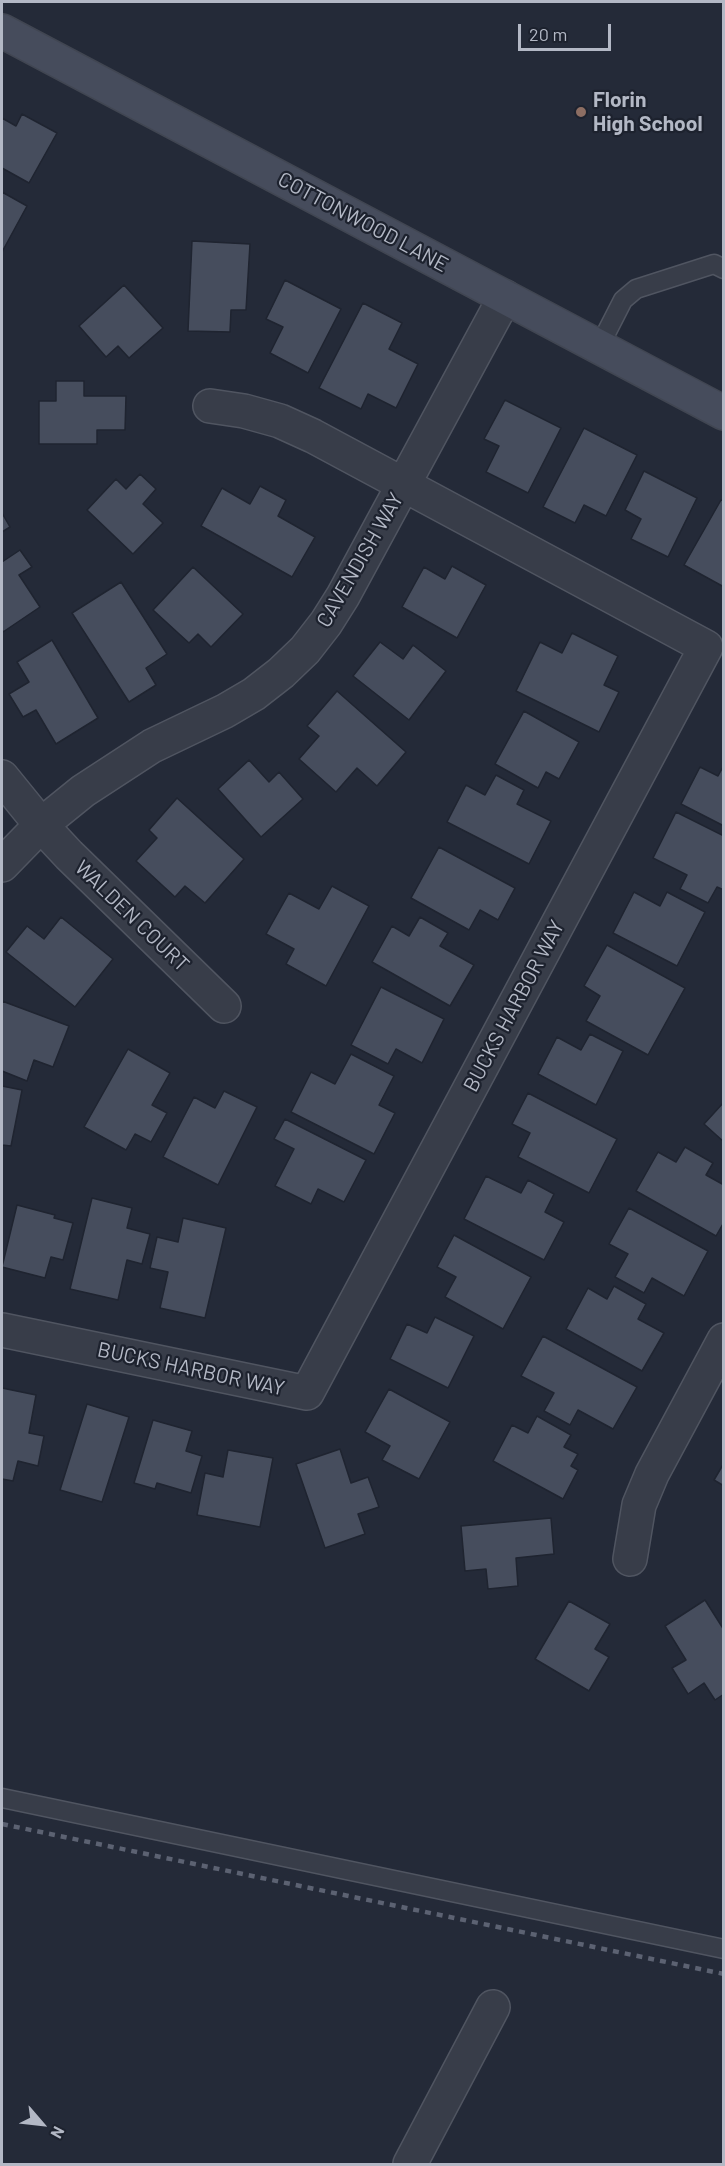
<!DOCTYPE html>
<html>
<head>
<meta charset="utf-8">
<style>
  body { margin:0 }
  #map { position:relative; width:725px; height:2166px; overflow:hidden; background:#242a38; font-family:Barlow,sans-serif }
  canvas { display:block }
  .frame { position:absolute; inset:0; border:3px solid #b3b8c5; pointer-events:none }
  .north { position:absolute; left:12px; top:2094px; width:60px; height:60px; -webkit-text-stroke:4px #1d222e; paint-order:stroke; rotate:118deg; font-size:16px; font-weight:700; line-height:24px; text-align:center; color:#b3b8c5 }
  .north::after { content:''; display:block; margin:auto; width:21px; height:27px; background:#b3b8c5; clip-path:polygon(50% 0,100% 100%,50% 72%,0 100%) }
  .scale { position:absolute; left:518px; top:24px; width:93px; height:27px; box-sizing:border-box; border:3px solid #b3b8c5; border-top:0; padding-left:8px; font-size:18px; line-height:21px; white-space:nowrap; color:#b3b8c5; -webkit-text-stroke:4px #1d222e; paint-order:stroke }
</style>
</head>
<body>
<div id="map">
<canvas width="725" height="2166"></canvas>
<div class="frame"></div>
<div class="north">N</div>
<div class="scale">20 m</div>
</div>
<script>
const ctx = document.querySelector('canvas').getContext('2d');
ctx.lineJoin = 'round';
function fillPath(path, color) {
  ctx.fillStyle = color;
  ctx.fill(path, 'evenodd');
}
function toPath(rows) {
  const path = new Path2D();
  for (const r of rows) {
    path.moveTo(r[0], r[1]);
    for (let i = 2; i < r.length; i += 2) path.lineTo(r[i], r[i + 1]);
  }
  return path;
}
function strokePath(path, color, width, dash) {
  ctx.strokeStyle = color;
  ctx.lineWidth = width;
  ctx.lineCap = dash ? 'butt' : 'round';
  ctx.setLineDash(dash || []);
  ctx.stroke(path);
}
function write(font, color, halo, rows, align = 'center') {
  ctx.font = font + ' Barlow,sans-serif';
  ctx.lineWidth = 4.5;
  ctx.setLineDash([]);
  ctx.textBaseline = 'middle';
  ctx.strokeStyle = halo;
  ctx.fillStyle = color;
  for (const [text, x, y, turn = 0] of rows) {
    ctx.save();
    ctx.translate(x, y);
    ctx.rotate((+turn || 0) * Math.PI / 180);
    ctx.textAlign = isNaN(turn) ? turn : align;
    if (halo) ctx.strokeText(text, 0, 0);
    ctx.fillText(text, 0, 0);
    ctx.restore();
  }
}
const building = toPath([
  [22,114,57,133,29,183,2,168,2,118,16,126,22,114],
  [2,192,27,206,2,252,2,192],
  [192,241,250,244,246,310,231,310,230,332,188,331,192,241],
  [285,280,341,309,308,373,270,353,283,327,266,319,285,280],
  [124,285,163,328,129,358,118,346,106,357,79,326,124,285],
  [363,303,402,323,389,349,418,364,396,408,368,394,361,409,319,388,363,303],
  [56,381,84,381,84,396,126,396,125,430,97,430,97,444,39,444,39,401,56,401,56,381],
  [505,400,561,428,528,493,486,472,499,446,484,439,505,400],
  [584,428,637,455,606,516,584,505,575,523,543,507,584,428],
  [644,471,697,498,668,557,631,539,641,519,625,510,644,471],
  [140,474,156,489,143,504,163,523,133,554,87,510,116,479,126,489,140,474],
  [260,486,286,500,278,516,315,537,292,577,201,526,222,488,250,504,260,486],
  [721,500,724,501,724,587,684,565,721,500],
  [2,513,10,527,2,532,2,513],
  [20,550,32,567,19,575,40,607,3,632,2,629,2,562,20,550],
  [452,566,486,585,457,638,402,607,424,567,445,579,452,566],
  [193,567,243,614,211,647,198,634,189,643,153,610,193,567],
  [121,582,167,654,146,668,156,685,129,702,72,613,121,582],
  [572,633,618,656,604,685,619,692,599,732,516,691,540,642,562,653,572,633],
  [52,640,98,718,56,744,36,710,23,717,9,694,29,682,17,662,52,640],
  [380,642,403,659,413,645,446,671,409,720,353,676,380,642],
  [337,691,406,752,377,786,357,768,336,792,299,759,319,736,307,726,337,691],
  [524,711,579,742,559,779,546,772,538,788,495,764,524,711],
  [249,760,269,782,279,772,303,799,261,837,218,789,249,760],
  [724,765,724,826,681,804,700,767,718,776,724,765],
  [496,775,524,790,517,804,551,821,529,864,447,822,466,785,485,795,496,775],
  [177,798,244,859,205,903,185,886,175,897,136,861,157,838,149,830,177,798],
  [676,812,724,836,724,890,717,887,708,903,680,889,687,875,653,858,676,812],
  [439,847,515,888,498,920,480,910,469,930,411,898,439,847],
  [332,886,369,906,326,986,286,964,294,949,266,934,289,893,319,909,332,886],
  [634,892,660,906,667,892,705,912,677,966,613,933,634,892],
  [61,917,113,959,75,1007,6,952,27,926,44,939,61,917],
  [420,917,448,933,440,946,474,965,450,1006,372,962,392,926,409,936,420,917],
  [607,945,685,988,648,1055,586,1021,600,996,584,986,607,945],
  [381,987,444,1019,422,1063,396,1049,388,1064,351,1045,381,987],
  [2,1001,69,1026,53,1067,34,1060,27,1081,2,1071,2,1001],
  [590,1034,623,1051,596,1105,538,1074,557,1037,581,1050,590,1034],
  [128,1049,170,1073,152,1105,167,1113,151,1142,135,1134,126,1150,84,1127,128,1049],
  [351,1054,394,1076,379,1105,395,1113,374,1154,291,1112,311,1072,335,1084,351,1054],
  [2,1086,22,1090,11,1146,2,1145,2,1086],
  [224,1091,257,1107,218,1185,163,1157,194,1097,215,1108,224,1091],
  [528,1093,617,1139,589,1193,518,1157,530,1133,512,1124,528,1093],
  [724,1102,724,1142,704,1124,724,1102],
  [285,1119,366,1160,344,1202,318,1189,311,1204,275,1186,294,1149,274,1139,285,1119],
  [685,1147,713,1163,706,1175,724,1185,724,1222,716,1236,636,1191,658,1152,676,1162,685,1147],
  [486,1176,521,1193,528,1180,554,1194,545,1212,564,1222,544,1260,464,1219,486,1176],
  [92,1198,132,1208,127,1228,150,1234,142,1264,127,1260,118,1300,70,1289,92,1198],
  [17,1205,55,1215,54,1218,73,1223,63,1260,51,1257,45,1278,2,1267,17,1205],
  [629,1208,708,1251,684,1296,652,1278,644,1293,615,1277,628,1254,609,1244,629,1208],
  [183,1218,226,1228,205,1318,160,1308,168,1272,150,1268,157,1237,178,1242,183,1218],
  [454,1235,531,1277,503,1329,445,1297,456,1277,437,1267,454,1235],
  [614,1286,646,1304,638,1319,664,1333,642,1371,566,1329,588,1288,607,1299,614,1286],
  [435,1317,474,1336,448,1388,390,1359,407,1324,427,1333,435,1317],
  [543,1336,637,1387,613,1429,578,1410,570,1425,544,1411,554,1393,521,1376,543,1336],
  [2,1388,36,1395,29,1433,44,1436,38,1466,18,1461,13,1481,2,1479,2,1388],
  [389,1389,450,1422,419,1479,382,1460,390,1446,365,1432,389,1389],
  [87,1404,129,1417,102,1502,60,1490,87,1404],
  [537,1416,571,1435,564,1447,578,1454,571,1466,578,1470,563,1499,493,1461,512,1425,528,1433,537,1416],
  [153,1420,192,1431,186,1451,202,1456,191,1493,157,1483,155,1489,134,1483,153,1420],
  [340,1449,351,1483,368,1477,379,1507,358,1514,365,1534,325,1548,296,1464,340,1449],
  [228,1450,273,1458,260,1527,197,1515,205,1473,223,1477,228,1450],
  [724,1463,724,1486,714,1480,724,1463],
  [551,1518,554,1554,516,1558,518,1586,488,1589,486,1569,465,1571,461,1526,551,1518],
  [705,1600,724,1630,724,1694,715,1700,704,1683,688,1694,672,1668,686,1660,665,1626,705,1600],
  [569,1601,610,1624,595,1649,609,1657,589,1691,535,1659,569,1601]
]);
fillPath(building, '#464d5d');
strokePath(building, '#1f2430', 1.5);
const lane = toPath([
  [599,347,623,300,636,289,714,264,724,269],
  [2,1798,724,1949]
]);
const street = toPath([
  [2,777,41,825,69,855,224,1006],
  [2,865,41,825,83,791,152,746,225,711,254,694,281,673,305,650,326,623,343,596,505,297],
  [2,1330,307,1393,706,647,313,436,280,421,244,411,210,406],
  [630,1559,639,1505,652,1474,724,1340],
  [410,2164,493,2007]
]);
const secondary = toPath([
  [2,31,724,413]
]);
strokePath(lane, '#505561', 21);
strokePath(street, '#505561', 36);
strokePath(secondary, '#414652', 36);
strokePath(lane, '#383d49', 18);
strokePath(street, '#383d49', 33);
strokePath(secondary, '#464c5c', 33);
strokePath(toPath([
  [2,1824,724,1974]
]), '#5c6272', 4.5, [6, 6]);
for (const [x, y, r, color] of [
  [581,112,6,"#8d6e63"]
]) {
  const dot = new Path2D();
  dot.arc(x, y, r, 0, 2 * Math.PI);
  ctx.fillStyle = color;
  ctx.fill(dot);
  strokePath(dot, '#1d222e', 2);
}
write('bold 21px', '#b3b8c5', '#1d222e', [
  ["Florin",593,100],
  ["High School",593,124]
], 'left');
write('21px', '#b3b8c5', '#1d222e', [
  ["COTTONWOOD LANE",363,222,28],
  ["CAVENDISH WAY",360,560,-60],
  ["WALDEN COURT",132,916,44],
  ["BUCKS HARBOR WAY",514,1006,-62],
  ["BUCKS HARBOR WAY",191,1369,12]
]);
</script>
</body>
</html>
